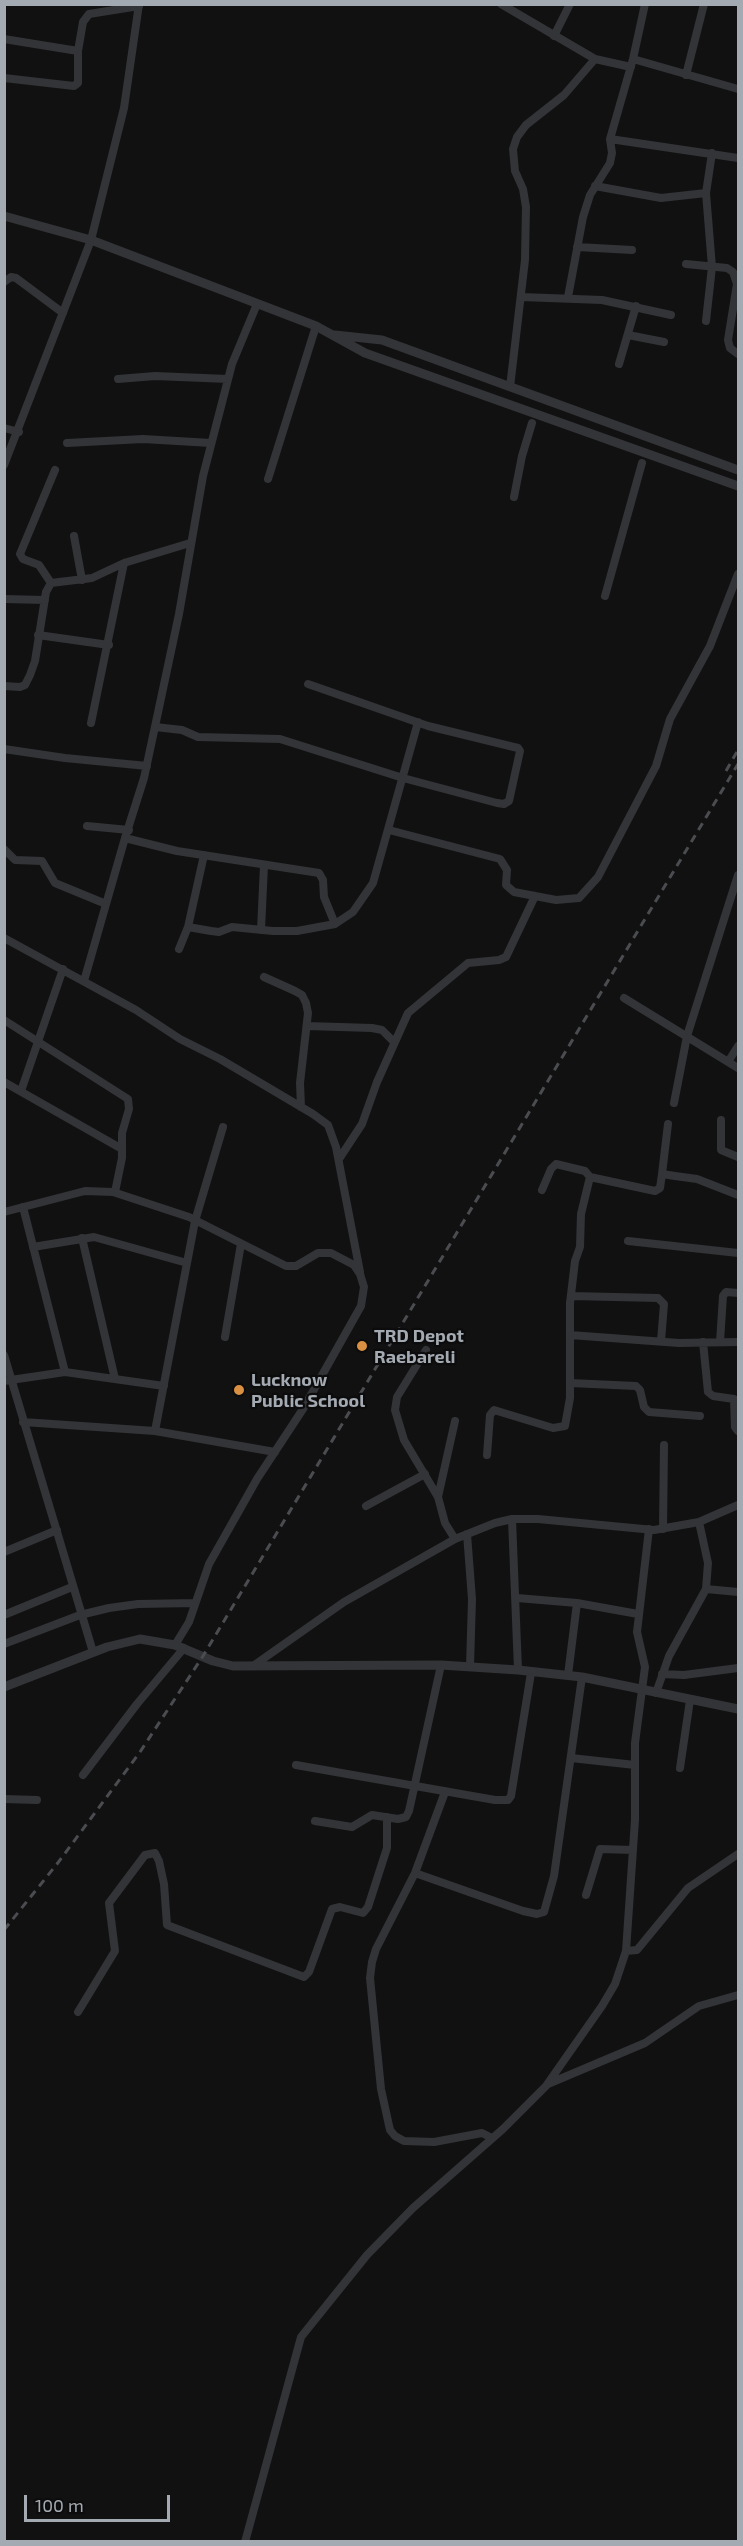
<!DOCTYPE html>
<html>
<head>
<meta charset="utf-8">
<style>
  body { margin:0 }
  #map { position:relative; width:743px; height:2546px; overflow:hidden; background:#111112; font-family:"Exo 2",sans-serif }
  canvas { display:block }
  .frame { position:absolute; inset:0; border:6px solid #a4aab1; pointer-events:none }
  .scale { position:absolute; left:24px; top:2495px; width:146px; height:27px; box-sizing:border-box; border:3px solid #a4aab1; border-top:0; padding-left:8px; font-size:18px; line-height:21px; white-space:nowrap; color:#a4aab1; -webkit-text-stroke:4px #0c0c0d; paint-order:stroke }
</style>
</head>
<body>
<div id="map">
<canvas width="743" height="2546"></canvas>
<div class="frame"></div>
<div class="scale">100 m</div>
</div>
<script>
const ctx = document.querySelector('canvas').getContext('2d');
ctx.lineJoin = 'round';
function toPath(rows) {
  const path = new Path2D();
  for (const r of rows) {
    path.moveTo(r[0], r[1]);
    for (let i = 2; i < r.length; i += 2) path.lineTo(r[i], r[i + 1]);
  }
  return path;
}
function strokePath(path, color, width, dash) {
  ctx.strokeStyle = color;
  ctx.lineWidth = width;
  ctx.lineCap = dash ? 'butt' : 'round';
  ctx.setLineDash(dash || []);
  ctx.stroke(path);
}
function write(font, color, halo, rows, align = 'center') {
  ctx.font = font + ' "Exo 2",sans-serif';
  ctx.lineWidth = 4.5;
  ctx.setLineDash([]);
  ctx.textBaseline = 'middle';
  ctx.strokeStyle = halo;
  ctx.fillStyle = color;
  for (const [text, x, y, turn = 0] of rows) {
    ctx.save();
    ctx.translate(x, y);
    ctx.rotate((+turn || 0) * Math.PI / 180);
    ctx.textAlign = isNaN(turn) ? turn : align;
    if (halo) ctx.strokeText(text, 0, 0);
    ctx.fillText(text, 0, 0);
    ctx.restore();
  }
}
strokePath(toPath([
  [501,4,595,59,631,67],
  [554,36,570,4],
  [4,39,78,51,83,22,89,14,139,6],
  [633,59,738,89],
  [686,75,704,4],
  [4,78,74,86,78,83,78,51],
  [610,139,738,158],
  [595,186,661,198,706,193,712,267,706,321],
  [706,193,712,153],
  [577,247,632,250],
  [686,264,727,268,733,272,737,284,728,340,730,348,738,354],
  [4,282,11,277,16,278,63,313],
  [521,297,602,300,671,315],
  [568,297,583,217,590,195,610,163,612,153,610,139,633,59,645,4],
  [257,304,232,364,203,476,179,614,144,778,125,838,177,851,319,873,323,880,324,897,335,924],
  [628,335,664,342],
  [619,364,636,306],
  [118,379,155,376,228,379],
  [510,387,525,260,526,207,523,189,515,171,513,149,517,137,526,125,564,95,595,59],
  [4,428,19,432],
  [67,443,143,439,211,443],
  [4,465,91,240,124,108,139,4],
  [268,479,316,326],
  [514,497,522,456,532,423],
  [74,536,82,580],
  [51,583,39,565,23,559,20,554,55,470],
  [605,596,642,463],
  [4,599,45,600],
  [38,635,109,645],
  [4,686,20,687,25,685,30,675,35,661,46,592,51,583,92,578,124,563],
  [91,723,124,563,190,543],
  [155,727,182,730,198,737,280,739,403,778,497,803,504,804,509,801,520,751,518,748,428,726,308,684],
  [4,749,65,758,147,766],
  [87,826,129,830],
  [389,830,500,859,507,870,506,885,514,892,556,900,579,898,598,877,656,766,670,719,710,646,738,574],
  [4,849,15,860,42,861,55,883,106,904],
  [188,927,211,931,219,932,232,927,273,931,297,931,335,924,353,912,373,883,418,722],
  [261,930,264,865],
  [4,938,136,1010,180,1039,220,1059,313,1114,328,1125,336,1147,360,1272],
  [179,949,188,927,204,855],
  [264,977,295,991,302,995,306,1003,308,1013,300,1083,301,1107],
  [84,981,125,838],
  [624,998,738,1068],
  [4,1020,128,1099,129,1109,122,1133,122,1158,115,1192],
  [307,1026,372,1028,382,1030,394,1042],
  [728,1062,738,1046],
  [4,1082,122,1149],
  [21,1091,63,969],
  [674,1103,687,1036,738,875],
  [721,1120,721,1150,738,1157],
  [339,1159,362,1124,377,1082,408,1013,468,963,499,960,506,957,535,896],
  [662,1174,668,1124],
  [542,1190,551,1169,556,1164,585,1171,590,1177],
  [23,1207,65,1372],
  [4,1212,85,1191,113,1192,189,1217,286,1266,296,1266,318,1253,331,1253,354,1265,360,1274,364,1287,361,1306,303,1409,257,1479,209,1564,189,1622,175,1645],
  [82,1238,115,1379],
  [628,1241,738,1253],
  [33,1247,94,1237,187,1263],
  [571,1296,658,1298,664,1304,661,1341],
  [570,1335,679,1343,738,1342],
  [225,1337,241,1244],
  [703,1342,708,1392,713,1396,734,1399,735,1427,738,1431],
  [720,1342,723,1296,726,1292,738,1293],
  [426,1350,397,1397,395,1410,404,1440,438,1497],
  [4,1355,93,1652],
  [4,1381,65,1372,164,1386],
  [570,1383,636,1386,640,1390,644,1407,649,1412,700,1416],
  [455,1421,438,1497,445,1523,455,1539],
  [23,1422,155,1431,275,1452],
  [155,1431,195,1221,223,1127],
  [487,1455,490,1415,494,1410,553,1428,565,1426,570,1398,570,1303,575,1261,580,1247,581,1214,590,1177,655,1191,660,1188,662,1174,675,1176,697,1179,738,1195],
  [366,1506,425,1474],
  [512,1519,518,1670],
  [663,1529,664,1445],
  [467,1534,472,1599,470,1667],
  [4,1552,57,1530],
  [706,1589,738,1592],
  [517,1598,577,1603,638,1614],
  [4,1615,72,1587],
  [4,1644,80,1615,109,1608,138,1604,195,1603],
  [253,1666,344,1602,455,1539,495,1523,512,1519,538,1519,654,1530,699,1522,738,1505],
  [662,1674,684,1675,738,1668],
  [568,1675,577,1603],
  [656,1693,669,1656,706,1589,708,1563,699,1522],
  [571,1758,635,1765],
  [296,1765,495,1800,508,1800,511,1796,531,1673],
  [680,1768,690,1700],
  [83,1775,137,1704,184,1648],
  [445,1792,415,1873,376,1949,372,1962,370,1978,381,2089,390,2130,395,2136,404,2141,434,2142,482,2133,492,2138],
  [4,1799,37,1800],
  [315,1821,352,1827,372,1815,398,1819,406,1817,409,1811,441,1665],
  [415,1873,523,1911,537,1914,544,1912,554,1876,582,1677],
  [586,1895,600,1849,633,1850],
  [626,1951,637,1950,688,1888,738,1854],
  [78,2012,115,1951,109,1903,145,1855,155,1853,159,1861,164,1884,167,1925,304,1977,309,1972,332,1909,340,1907,363,1913,368,1907,387,1848,387,1817],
  [548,2084,645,2043,699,2006,738,1995],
  [245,2542,301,2337,367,2255,413,2208,503,2129,546,2086,602,2006,615,1984,626,1951,635,1820,635,1743,645,1667,637,1632,649,1529]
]), '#333437', 8);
strokePath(toPath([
  [4,216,91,240,316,326,365,353,738,486],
  [335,335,382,340,738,470],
  [4,1687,107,1647,140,1639,175,1645,213,1661,233,1666,441,1665,518,1670,582,1677,738,1709]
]), '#333437', 9);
strokePath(toPath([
  [726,771,738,750],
  [4,1930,57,1864,140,1752,203,1656,738,764]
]), '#4a4c50', 3, [8, 6]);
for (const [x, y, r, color] of [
  [362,1346,6,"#da9042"],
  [239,1390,6,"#da9042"]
]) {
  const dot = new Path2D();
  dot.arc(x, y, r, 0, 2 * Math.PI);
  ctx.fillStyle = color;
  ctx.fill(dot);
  strokePath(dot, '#0c0c0d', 2);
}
write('bold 18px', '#a4aab1', '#0c0c0d', [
  ["TRD Depot",374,1336],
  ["Raebareli",374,1357],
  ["Lucknow",251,1380],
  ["Public School",251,1401]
], 'left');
</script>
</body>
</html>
